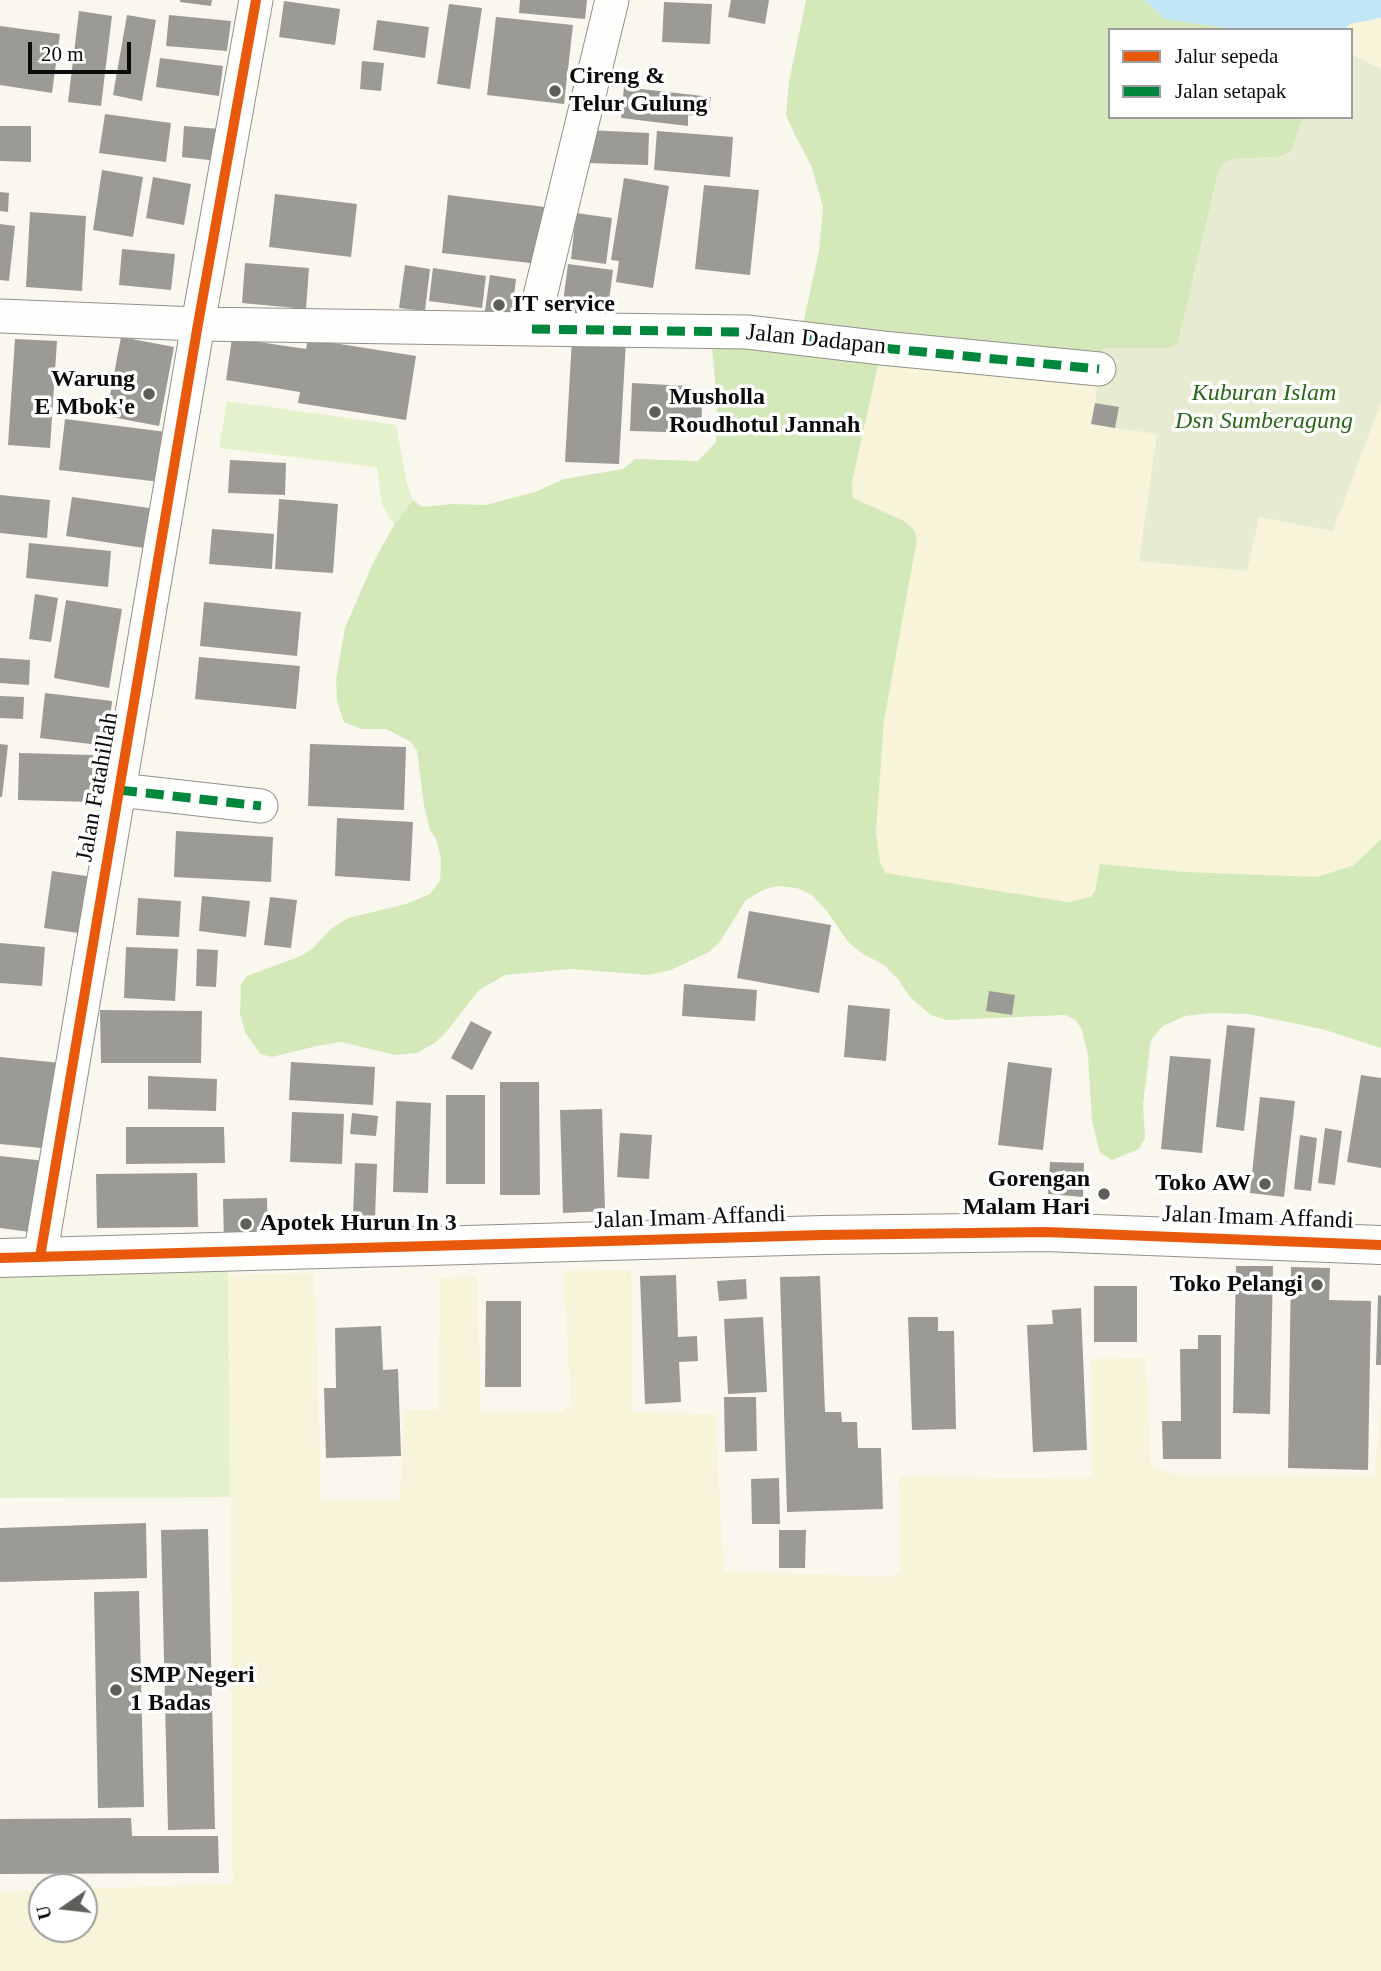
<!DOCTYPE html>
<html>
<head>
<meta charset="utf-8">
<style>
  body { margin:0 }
  #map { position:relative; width:1381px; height:1971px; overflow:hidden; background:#faf7ee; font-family:"Times New Roman",serif }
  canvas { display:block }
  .legend { position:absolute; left:1108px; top:28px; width:245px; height:91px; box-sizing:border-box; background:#fff; border:2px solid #9d9d9d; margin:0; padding:9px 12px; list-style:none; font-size:21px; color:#0b0b0b }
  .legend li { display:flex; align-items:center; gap:14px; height:35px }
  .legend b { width:35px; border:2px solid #9d9d9d }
  .north { position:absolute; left:28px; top:1873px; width:70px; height:70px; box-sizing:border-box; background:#fff; border:2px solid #9d9d9d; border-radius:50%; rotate:256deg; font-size:19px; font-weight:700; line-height:28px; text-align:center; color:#0b0b0b }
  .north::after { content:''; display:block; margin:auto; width:24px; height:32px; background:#5f5e5a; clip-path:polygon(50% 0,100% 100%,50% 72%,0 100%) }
  .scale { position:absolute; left:28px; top:42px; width:103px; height:32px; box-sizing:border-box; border:4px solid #0b0b0b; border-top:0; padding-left:9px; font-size:21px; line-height:24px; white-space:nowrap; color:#0b0b0b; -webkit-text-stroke:5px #fff; paint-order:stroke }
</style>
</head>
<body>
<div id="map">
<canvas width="1381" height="1971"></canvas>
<ul class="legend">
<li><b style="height:9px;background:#e8590c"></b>Jalur sepeda</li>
<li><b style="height:9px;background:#00873e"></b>Jalan setapak</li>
</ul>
<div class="north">U</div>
<div class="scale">20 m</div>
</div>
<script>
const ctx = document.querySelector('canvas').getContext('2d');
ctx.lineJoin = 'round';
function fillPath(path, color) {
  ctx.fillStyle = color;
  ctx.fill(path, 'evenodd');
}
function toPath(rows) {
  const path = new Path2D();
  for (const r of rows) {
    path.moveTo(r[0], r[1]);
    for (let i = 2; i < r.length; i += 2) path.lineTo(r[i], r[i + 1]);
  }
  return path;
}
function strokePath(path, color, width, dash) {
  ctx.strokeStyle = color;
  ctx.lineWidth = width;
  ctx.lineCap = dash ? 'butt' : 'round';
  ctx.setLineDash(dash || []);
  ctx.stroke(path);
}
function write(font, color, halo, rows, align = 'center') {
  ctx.font = font + ' "Times New Roman",serif';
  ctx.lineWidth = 7;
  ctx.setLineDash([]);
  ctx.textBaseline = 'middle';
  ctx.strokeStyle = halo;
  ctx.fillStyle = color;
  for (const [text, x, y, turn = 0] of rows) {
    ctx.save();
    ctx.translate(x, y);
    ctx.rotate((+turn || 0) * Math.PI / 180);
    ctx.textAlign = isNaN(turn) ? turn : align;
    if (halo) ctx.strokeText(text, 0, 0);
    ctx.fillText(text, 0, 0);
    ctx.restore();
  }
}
fillPath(toPath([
  [1381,18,1381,69,1351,54,1351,30,1343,30,1350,24],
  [882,348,1099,369,1091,424,1157,434,1259,517,1333,531,1381,402,1381,839,1354,865,1317,877,1186,872,1101,864,1095,891,1091,897,1068,902,886,873,880,862,876,831,884,721,892,673,852,491,852,482],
  [631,1270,633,1412,715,1414,724,1571,892,1577,900,1571,899,1476,1084,1479,1093,1474,1091,1359,1146,1358,1151,1466,1177,1475,1375,1475,1381,1400,1381,1971,0,1971,0,1892,42,1890,42,1929,84,1929,84,1889,233,1883,229,1275,313,1273,316,1308,321,1500,400,1500,404,1410,438,1410,440,1278,477,1276,481,1411,561,1412,571,1404,563,1271]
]), '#f8f4d9');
fillPath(toPath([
  [227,401,396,425,407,484,413,500,394,525,382,505,377,467,219,448],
  [228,1252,230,1497,0,1498,0,1258]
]), '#e3f1cc');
fillPath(toPath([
  [806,0,1144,0,1165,19,1240,30,1110,30,1110,117,1303,117,1292,151,1279,157,1235,159,1219,170,1178,343,1171,348,1105,348,1099,369,882,347,852,482,853,498,904,521,914,530,917,539,884,721,876,831,880,862,886,873,1068,902,1091,897,1095,891,1100,864,1186,872,1317,877,1354,865,1381,839,1381,1048,1322,1029,1248,1014,1212,1013,1185,1016,1163,1026,1151,1040,1143,1104,1145,1138,1139,1149,1112,1160,1100,1153,1092,1121,1088,1056,1082,1030,1076,1020,1065,1015,947,1020,931,1015,909,996,898,979,884,965,863,954,849,943,826,910,812,895,797,888,777,886,763,890,746,900,719,943,709,952,671,970,648,975,571,969,505,975,479,990,447,1031,436,1042,417,1053,395,1055,341,1042,317,1046,272,1057,260,1054,245,1032,240,1014,241,984,247,976,301,956,313,948,332,928,348,918,406,904,430,894,440,881,441,858,436,839,430,830,424,806,417,751,411,742,386,729,361,729,344,722,337,701,336,680,345,628,373,563,394,525,413,500,422,507,452,504,486,505,535,492,564,479,623,469,635,459,698,461,716,442,717,404,712,346,800,338,819,251,823,207,811,165,795,135,786,115,789,82]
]), '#d4e9ba');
fillPath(toPath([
  [1351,54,1381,69,1381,402,1333,531,1259,517,1247,571,1139,561,1157,434,1115,428,1119,407,1095,403,1099,369,1104,348,1171,348,1178,343,1219,170,1225,162,1235,159,1279,157,1292,152,1303,117,1351,117]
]), '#e6ebd1');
fillPath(toPath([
  [1144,0,1381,0,1381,18,1350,24,1343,30,1240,30,1165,19]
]), '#c2e6f6');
fillPath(toPath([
  [180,0,212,0,211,6,180,2],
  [520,0,587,0,585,19,519,13],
  [731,0,769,0,765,24,728,17],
  [284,1,340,9,335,45,279,37],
  [664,2,712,4,710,44,662,42],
  [449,4,482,8,470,89,437,84],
  [79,11,112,16,101,106,68,102],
  [127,15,156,20,142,101,113,95],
  [169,15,231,21,227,51,166,46],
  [496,17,573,25,564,104,487,95],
  [377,20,429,27,425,58,373,50],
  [0,26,60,34,52,93,0,85],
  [160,58,223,66,219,96,156,87],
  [362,61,384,63,381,91,360,89],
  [624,87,711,97,708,117,688,115,688,126,621,118],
  [105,114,171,123,166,162,99,153],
  [0,126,31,126,31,162,0,161],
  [184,126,220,129,218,161,182,157],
  [588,130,649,133,648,165,587,163],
  [657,131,733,137,730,177,654,170],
  [102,170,143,177,133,237,93,230],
  [153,177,191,184,184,225,146,218],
  [624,178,669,186,653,288,616,282,619,261,611,260],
  [704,185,759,190,750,275,695,269],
  [0,192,9,193,8,212,0,211],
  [275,194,357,204,351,257,269,247],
  [448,195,545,207,539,264,442,253],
  [30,212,86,216,82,291,26,287],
  [576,213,612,218,606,264,571,259],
  [0,224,15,226,9,281,0,280],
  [122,249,175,254,171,290,119,285],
  [245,263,309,268,306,309,242,303],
  [568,264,613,270,606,324,561,318],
  [405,265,430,269,425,311,399,308],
  [433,268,486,276,482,308,429,301],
  [490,275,516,279,511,322,484,318],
  [121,337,174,347,159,426,106,416],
  [232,338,306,349,308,339,416,356,406,420,298,403,300,392,226,380],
  [572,338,626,341,619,464,565,462],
  [15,339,57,341,50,448,8,445],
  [632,383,688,386,687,405,702,406,701,433,630,431],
  [1095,403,1119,407,1115,428,1091,424],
  [65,419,166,432,160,482,59,470],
  [230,460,286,463,285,495,228,493],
  [0,495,50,500,47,538,0,533],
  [72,497,156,509,150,549,66,536],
  [279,499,338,504,333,573,275,569],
  [212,529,274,534,272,569,209,564],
  [29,543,111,551,108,587,26,578],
  [35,594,58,598,51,642,29,639],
  [66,600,122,609,109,688,54,678],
  [204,602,301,612,297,656,200,646],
  [199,657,300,666,296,709,195,699],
  [0,658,30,660,29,685,0,683],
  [45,693,112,701,107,746,40,738],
  [0,696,24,697,23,719,0,718],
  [0,744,8,745,2,797,0,797],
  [310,744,406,747,404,810,308,806],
  [19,753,93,755,92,802,18,800],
  [337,818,413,822,410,881,335,876],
  [176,831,273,837,271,882,174,877],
  [52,871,93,877,85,934,44,928],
  [202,896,250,901,246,937,199,931],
  [270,897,297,900,291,948,264,945],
  [138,898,181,901,179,937,136,935],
  [749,911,831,925,819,993,737,978],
  [0,943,45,947,42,986,0,983],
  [126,947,178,949,175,1001,124,998],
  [197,949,218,950,216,987,196,986],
  [684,984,757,990,755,1021,682,1016],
  [989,991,1015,995,1012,1015,986,1011],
  [848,1005,890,1009,886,1061,844,1057],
  [100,1010,202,1011,201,1063,101,1063],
  [471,1021,492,1032,472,1070,451,1058],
  [1227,1025,1255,1028,1244,1131,1216,1127],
  [1170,1056,1211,1059,1202,1153,1161,1149],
  [0,1057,61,1063,52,1149,0,1144],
  [291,1062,375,1067,373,1105,289,1100],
  [1008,1062,1052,1068,1043,1150,998,1145],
  [1361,1075,1381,1078,1381,1168,1347,1162],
  [148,1076,217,1079,216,1111,148,1109],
  [500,1082,539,1082,540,1195,500,1195],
  [446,1095,485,1095,485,1184,446,1184],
  [1260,1097,1295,1101,1284,1197,1250,1193],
  [396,1101,431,1103,428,1193,393,1192],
  [602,1109,605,1211,563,1213,560,1110],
  [292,1112,344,1114,342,1164,290,1162],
  [352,1113,378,1116,376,1136,350,1134],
  [126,1127,224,1127,225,1163,126,1164],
  [1325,1128,1342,1131,1335,1185,1318,1183],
  [620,1133,652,1135,649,1179,617,1177],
  [1300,1135,1317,1138,1311,1191,1294,1189],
  [0,1156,45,1161,37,1233,0,1228],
  [1050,1162,1084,1163,1083,1197,1048,1194],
  [355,1163,377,1164,375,1218,353,1217],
  [197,1173,198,1227,97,1228,96,1174],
  [267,1198,268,1242,224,1242,223,1199],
  [1236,1266,1273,1266,1270,1414,1233,1413],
  [1291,1267,1330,1268,1329,1300,1371,1301,1368,1470,1288,1468],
  [676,1275,678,1337,697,1336,698,1361,679,1362,681,1402,645,1404,640,1276],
  [820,1276,825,1412,841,1412,842,1422,857,1422,858,1448,881,1448,883,1509,787,1512,780,1277],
  [746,1279,747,1299,719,1301,717,1281],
  [1094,1286,1137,1286,1137,1342,1094,1342],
  [1378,1295,1381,1296,1381,1365,1376,1365],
  [486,1301,521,1301,521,1387,485,1387],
  [1081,1308,1087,1450,1033,1452,1027,1325,1053,1324,1052,1310],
  [763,1317,767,1392,728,1394,724,1319],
  [908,1317,938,1317,938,1331,954,1331,956,1429,912,1430],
  [381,1326,383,1370,398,1369,401,1456,326,1458,324,1388,336,1388,335,1328],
  [1198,1335,1221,1335,1221,1459,1163,1459,1162,1421,1181,1421,1180,1349,1198,1349],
  [724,1397,756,1397,757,1451,725,1452],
  [779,1478,780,1524,752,1524,751,1479],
  [146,1523,147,1578,0,1582,0,1528],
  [208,1529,215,1829,168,1830,161,1530],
  [779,1530,806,1530,805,1568,779,1568],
  [139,1591,144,1807,98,1808,94,1592],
  [131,1818,132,1836,218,1836,219,1873,0,1874,0,1819]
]), '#9c9a94');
const minor = toPath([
  [0,316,198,324,532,329,612,0],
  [532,329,747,332,882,348,1099,369],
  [119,790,261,806],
  [40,1257,198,324,256,0]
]);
const tertiary = toPath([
  [0,1258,823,1235,1045,1232,1381,1245]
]);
strokePath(minor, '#93918d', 35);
strokePath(tertiary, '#93918d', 40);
strokePath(minor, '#fefefc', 33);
strokePath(tertiary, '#fefefc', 38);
strokePath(toPath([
  [532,329,747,332,882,348,1099,369],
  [119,790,261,806]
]), '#00873e', 9, [18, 9]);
strokePath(toPath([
  [40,1257,198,324,256,0],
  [0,1258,823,1235,1045,1232,1381,1245]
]), '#e8590c', 10);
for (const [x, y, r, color] of [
  [555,91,7,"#5f5e5a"],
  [499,305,7,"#5f5e5a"],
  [149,394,7,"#5f5e5a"],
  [655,412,7,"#5f5e5a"],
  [1265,1184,7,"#5f5e5a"],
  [1104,1194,7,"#5f5e5a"],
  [246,1224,7,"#5f5e5a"],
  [1317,1285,7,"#5f5e5a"],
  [116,1690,7,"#5f5e5a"]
]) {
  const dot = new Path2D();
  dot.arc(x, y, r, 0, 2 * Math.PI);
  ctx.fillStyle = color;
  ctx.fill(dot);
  strokePath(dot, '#fff', 2.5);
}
write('bold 24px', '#0b0b0b', '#fff', [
  ["Cireng &",569,77],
  ["Telur Gulung",569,105],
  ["IT service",513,305],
  ["Warung",135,380,"right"],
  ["E Mbok'e",135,408,"right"],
  ["Musholla",669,398],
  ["Roudhotul Jannah",669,426],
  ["Gorengan",1090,1180,"right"],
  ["Malam Hari",1090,1208,"right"],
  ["Toko AW",1251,1184,"right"],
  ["Apotek Hurun In 3",260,1224],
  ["Toko Pelangi",1303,1285,"right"],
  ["SMP Negeri",130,1676],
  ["1 Badas",130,1704]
], 'left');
write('24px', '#0b0b0b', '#fff', [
  ["Jalan Dadapan",816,340,6],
  ["Jalan Fatahillah",98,787,-80],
  ["Jalan Imam Affandi",690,1218,-2],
  ["Jalan Imam Affandi",1258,1218,2]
]);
write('italic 24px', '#2a6618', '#fff', [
  ["Kuburan Islam",1264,394],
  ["Dsn Sumberagung",1264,422]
]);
</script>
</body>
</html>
